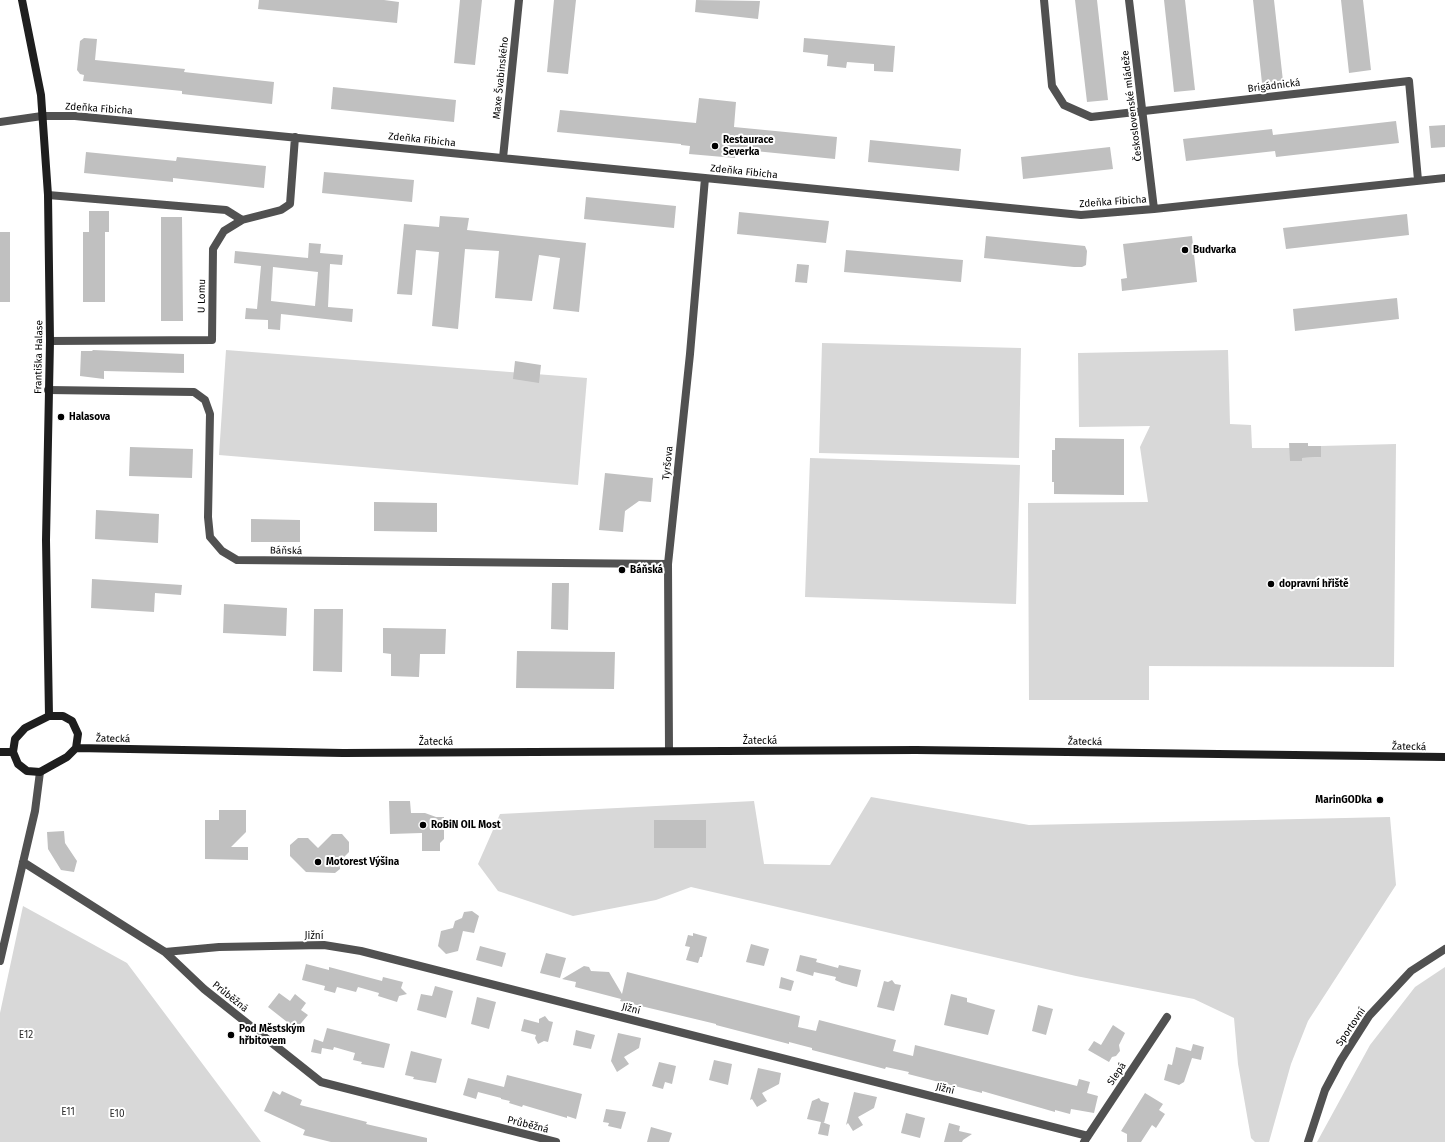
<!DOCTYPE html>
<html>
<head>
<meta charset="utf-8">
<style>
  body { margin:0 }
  canvas { display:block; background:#fff }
</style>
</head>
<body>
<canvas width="1445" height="1142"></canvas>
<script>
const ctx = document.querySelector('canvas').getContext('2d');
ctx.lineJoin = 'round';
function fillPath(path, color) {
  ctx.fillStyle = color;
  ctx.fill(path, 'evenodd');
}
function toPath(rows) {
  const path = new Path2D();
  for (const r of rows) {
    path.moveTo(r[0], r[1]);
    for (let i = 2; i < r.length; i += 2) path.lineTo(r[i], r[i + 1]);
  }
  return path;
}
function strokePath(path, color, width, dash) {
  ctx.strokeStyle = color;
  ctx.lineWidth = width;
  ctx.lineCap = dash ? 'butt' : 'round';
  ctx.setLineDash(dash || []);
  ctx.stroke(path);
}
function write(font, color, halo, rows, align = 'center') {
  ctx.font = font + ' "Fira Sans",sans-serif';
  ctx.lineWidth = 4;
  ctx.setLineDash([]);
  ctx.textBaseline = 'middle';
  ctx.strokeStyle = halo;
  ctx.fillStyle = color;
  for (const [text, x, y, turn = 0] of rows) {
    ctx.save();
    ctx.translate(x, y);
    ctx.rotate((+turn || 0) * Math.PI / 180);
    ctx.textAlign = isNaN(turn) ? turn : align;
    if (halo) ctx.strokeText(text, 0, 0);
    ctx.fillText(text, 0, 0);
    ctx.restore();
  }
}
fillPath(toPath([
  [822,343,1021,348,1019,458,819,453],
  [226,350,587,378,578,485,219,455],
  [1228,350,1230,424,1251,425,1252,448,1290,448,1290,461,1302,461,1302,458,1321,457,1321,446,1396,444,1394,667,1149,666,1149,700,1029,700,1028,503,1148,502,1140,447,1150,426,1079,427,1078,353],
  [810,458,1020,465,1016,604,805,597],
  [871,797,1029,825,1390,817,1396,885,1308,1021,1291,1064,1269,1142,1255,1142,1251,1138,1238,1064,1234,1018,1194,999,1076,976,691,887,656,900,573,916,498,891,478,864,500,814,754,801,764,864,830,865],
  [23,906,127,963,261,1142,0,1142,0,1013],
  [1445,967,1445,1142,1317,1142,1370,1045,1415,987]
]), '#d8d8d8');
fillPath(toPath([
  [259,0,384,0,399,2,397,23,258,9],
  [460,0,482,0,475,65,454,63],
  [554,0,576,0,568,74,547,72],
  [696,0,760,1,758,19,695,12],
  [1075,0,1097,0,1108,100,1087,102],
  [1164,0,1185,0,1195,90,1174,92],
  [1253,0,1274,0,1283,81,1262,83],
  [1341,0,1363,0,1371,70,1349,73],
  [84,38,97,39,95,60,185,69,184,72,274,82,272,104,182,94,182,91,83,81,84,75,80,74,77,70,80,41],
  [804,38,895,46,893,72,874,71,874,64,847,62,846,68,827,66,828,55,803,52],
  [333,87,456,100,454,122,331,109],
  [699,98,736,102,734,127,837,137,835,159,745,150,745,152,736,151,735,158,689,154,690,146,681,145,681,144,557,132,560,110,696,123],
  [1396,121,1399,143,1276,157,1275,151,1186,161,1183,139,1272,129,1273,135],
  [1445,125,1445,147,1431,148,1429,126],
  [870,140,961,149,959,171,868,162],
  [1110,147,1113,169,1023,179,1021,157],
  [86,152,176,161,177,157,266,166,264,188,173,178,173,182,84,173],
  [324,172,414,180,412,202,322,193],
  [586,197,676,206,674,228,584,219],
  [89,211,109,211,109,232,105,232,105,302,83,302,83,232,89,232],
  [739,212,829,221,826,243,737,234],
  [1407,214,1409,235,1286,249,1283,228],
  [440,216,469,218,467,230,586,243,579,312,553,309,560,258,539,255,532,301,495,298,499,251,465,249,458,329,432,326,439,252,416,250,412,295,397,294,404,224,439,227],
  [161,217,182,217,183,321,161,321],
  [0,232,10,232,10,302,0,302],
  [986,236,1085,246,1087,251,1086,265,1082,267,1074,267,984,258],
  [1192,236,1197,282,1122,291,1121,279,1127,278,1123,244],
  [309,243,321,244,320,253,343,255,342,265,330,264,328,307,353,309,352,322,281,314,280,330,268,329,268,320,245,319,246,308,257,309,261,266,234,263,235,251,308,258],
  [273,267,318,272,315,306,271,301],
  [846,250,963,260,961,282,844,272],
  [797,264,809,265,807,283,795,282],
  [1397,298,1399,319,1295,331,1293,309],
  [93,350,184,354,184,373,104,371,104,379,80,376,81,351,92,351],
  [515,361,541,365,539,383,513,379],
  [1055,438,1124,439,1124,495,1054,494,1054,482,1052,482,1052,450,1055,450],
  [1289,443,1308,443,1308,446,1321,446,1321,457,1302,458,1302,461,1290,461],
  [130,447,193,449,192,478,129,476],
  [605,473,653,478,651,502,639,501,625,511,623,532,599,530],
  [374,502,437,503,437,532,374,531],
  [96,510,159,514,158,543,95,539],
  [251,519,300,520,300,542,251,542],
  [92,579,182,585,181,595,155,593,154,612,91,608],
  [552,583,569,583,568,630,551,629],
  [224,604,287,608,286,636,223,633],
  [314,609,343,609,342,672,313,671],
  [383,628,446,629,445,654,420,654,419,677,391,676,391,654,383,653],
  [517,651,615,652,614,689,516,688],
  [389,801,410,801,411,813,425,813,436,817,444,817,444,839,440,843,440,851,422,851,422,833,390,834],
  [219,810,246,810,246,832,231,847,248,847,248,860,205,859,205,820,219,820],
  [654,820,706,820,706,848,654,848],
  [64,831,65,843,77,861,74,872,61,870,48,849,47,832],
  [332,834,342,834,349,842,349,852,340,861,340,869,335,873,306,872,290,856,290,845,298,838,308,838,318,848],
  [472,911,479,916,474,933,463,931,458,951,446,954,438,946,441,931,453,928,455,921,462,918,464,912],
  [693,933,707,937,702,957,700,957,698,963,686,960,690,947,685,946,688,935,693,936],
  [751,944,769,949,764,966,746,962],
  [480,946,506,953,502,967,476,960],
  [546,953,566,958,560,978,540,973],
  [800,955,817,959,816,962,838,968,839,965,861,970,857,987,842,983,835,980,836,977,814,972,813,976,796,971],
  [306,964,329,970,329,967,382,981,383,977,403,982,401,988,407,994,399,996,397,1002,378,996,379,993,358,987,356,992,337,987,335,993,324,990,325,986,302,980],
  [584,966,589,967,591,971,609,972,622,994,627,972,800,1016,798,1027,816,1031,819,1020,896,1040,893,1051,913,1056,915,1045,1077,1086,1079,1079,1090,1082,1087,1093,1098,1096,1094,1113,1071,1109,1070,1114,1055,1110,1055,1112,982,1091,982,1093,908,1074,909,1072,886,1067,885,1069,812,1050,812,1048,789,1042,789,1044,716,1025,716,1024,620,1001,621,999,575,987,576,982,562,979],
  [781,977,794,981,791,991,779,988],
  [892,980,895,984,901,985,894,1011,877,1007,884,981,888,982],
  [435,986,453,991,446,1018,417,1010,421,994,432,996],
  [279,993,290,1001,295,994,306,1003,301,1010,308,1015,296,1029,268,1007],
  [951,994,967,998,967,1002,995,1010,988,1035,944,1025],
  [477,997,496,1002,489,1029,471,1024],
  [1038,1005,1053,1009,1046,1035,1032,1031],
  [545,1016,549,1021,553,1022,548,1042,544,1041,538,1044,535,1038,536,1035,521,1031,524,1019,539,1023,539,1019],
  [1113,1025,1125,1033,1119,1045,1120,1051,1116,1056,1112,1057,1109,1062,1088,1050,1094,1041,1101,1045],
  [327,1028,390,1044,384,1068,361,1064,362,1062,353,1060,355,1053,334,1047,333,1050,322,1048,321,1054,311,1052,314,1039,323,1042],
  [576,1030,595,1035,591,1049,573,1045],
  [618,1033,641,1038,639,1048,624,1057,629,1064,617,1072,611,1061],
  [1193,1044,1204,1047,1201,1060,1192,1058,1184,1082,1179,1085,1164,1080,1168,1064,1172,1065,1176,1047,1191,1051],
  [411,1051,442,1059,436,1083,413,1079,414,1077,405,1075],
  [714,1060,732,1064,728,1085,709,1080],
  [659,1062,676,1066,672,1084,665,1082,663,1089,652,1086],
  [758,1068,781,1073,779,1084,762,1093,767,1101,757,1107,752,1099,750,1100],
  [507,1075,582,1094,576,1119,567,1116,567,1118,523,1105,522,1107,509,1103,510,1101,501,1099,501,1098,478,1092,476,1099,463,1095,468,1078,504,1087],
  [273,1091,280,1095,282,1091,302,1100,300,1105,367,1122,366,1124,427,1138,427,1142,331,1142,303,1135,305,1130,264,1111],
  [854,1092,877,1097,874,1108,858,1117,863,1125,853,1131,848,1123,846,1125],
  [1145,1093,1163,1104,1159,1110,1165,1114,1156,1128,1152,1125,1141,1142,1127,1142,1127,1134,1121,1131],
  [819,1098,821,1101,829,1103,824,1123,822,1122,830,1125,828,1136,818,1134,821,1122,807,1119,812,1101],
  [606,1109,626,1112,621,1129,608,1126,609,1123,603,1122],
  [906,1113,925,1118,920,1138,901,1133],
  [949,1123,960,1126,959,1131,972,1134,963,1140,962,1142,944,1142],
  [651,1127,672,1133,669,1142,647,1142]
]), '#c0c0c0');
strokePath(toPath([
  [1044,0,1052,86,1064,105,1091,117,1409,81,1418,180],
  [1129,0,1154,209],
  [0,122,42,116,75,116,1081,215,1154,209,1445,178],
  [503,158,519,0],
  [48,195,226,210,242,220],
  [50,341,212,340,213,249,224,231,242,220,281,210,290,204,295,137],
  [48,390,194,392,205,400,210,414,208,517,210,537,222,551,237,560,668,564],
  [669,751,668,564,690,354,705,178],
  [23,862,165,952,204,989,321,1082,556,1142],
  [165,952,219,947,324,945,361,951,1088,1136],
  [0,961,35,811,40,772],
  [1084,1142,1167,1017],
  [1308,1142,1325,1090,1341,1060,1369,1016,1411,971,1445,949]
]), '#515151', 8);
strokePath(toPath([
  [22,0,41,95,48,195,50,341,46,540,49,716],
  [49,716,63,716,72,721,78,734,76,748,67,757,40,772,27,771,18,764,13,752,15,739,25,728,49,716],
  [76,748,343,753,916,750,1445,757],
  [0,752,13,752]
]), '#1e1e1e', 8);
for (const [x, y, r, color] of [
  [715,146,4,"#000"],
  [1185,250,4,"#000"],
  [61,417,4,"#000"],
  [622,570,4,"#000"],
  [1271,584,4,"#000"],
  [1380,800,4,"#000"],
  [423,825,4,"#000"],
  [318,862,4,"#000"],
  [231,1035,4,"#000"]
]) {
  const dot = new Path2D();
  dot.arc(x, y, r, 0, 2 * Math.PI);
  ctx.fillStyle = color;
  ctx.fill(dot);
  strokePath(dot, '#fff', 1.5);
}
write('10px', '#000', '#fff', [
  ["Maxe Švabinského",501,78,-84],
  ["Brigádnická",1274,86,-7],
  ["Československé mládeže",1132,106,-97],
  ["Zdeňka Fibicha",99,109,4],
  ["Zdeňka Fibicha",422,140,6],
  ["Zdeňka Fibicha",744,172,6],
  ["Zdeňka Fibicha",1113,202,-4],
  ["U Lomu",202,296,-89],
  ["Františka Halase",39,357,-89],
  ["Tyršova",668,463,-84],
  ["Báňská",286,551,1],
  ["Žatecká",113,739,1],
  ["Žatecká",760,741],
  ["Žatecká",436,742],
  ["Žatecká",1085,742,1],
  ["Žatecká",1409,747,1],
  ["Jižní",314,936],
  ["Průběžná",230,997,39],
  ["Jižní",631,1009,14],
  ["Sportovní",1351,1027,-56],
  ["Slepá",1117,1074,-56],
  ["Jižní",945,1089,14],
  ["Průběžná",528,1125,14]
]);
write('bold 10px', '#000', '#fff', [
  ["Restaurace",723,140],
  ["Severka",723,152],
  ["Budvarka",1193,250],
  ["Halasova",69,417],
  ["Báňská",630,570],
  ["dopravní hřiště",1279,584],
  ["MarinGODka",1372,800,"right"],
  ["RoBiN OIL Most",431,825],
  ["Motorest Výšina",326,862],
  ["Pod Městským",239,1029],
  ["hřbitovem",239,1041]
], 'left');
write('10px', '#2f2f2f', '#fff', [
  ["E12",26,1035],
  ["E11",68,1112],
  ["E10",117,1114]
]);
</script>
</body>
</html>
